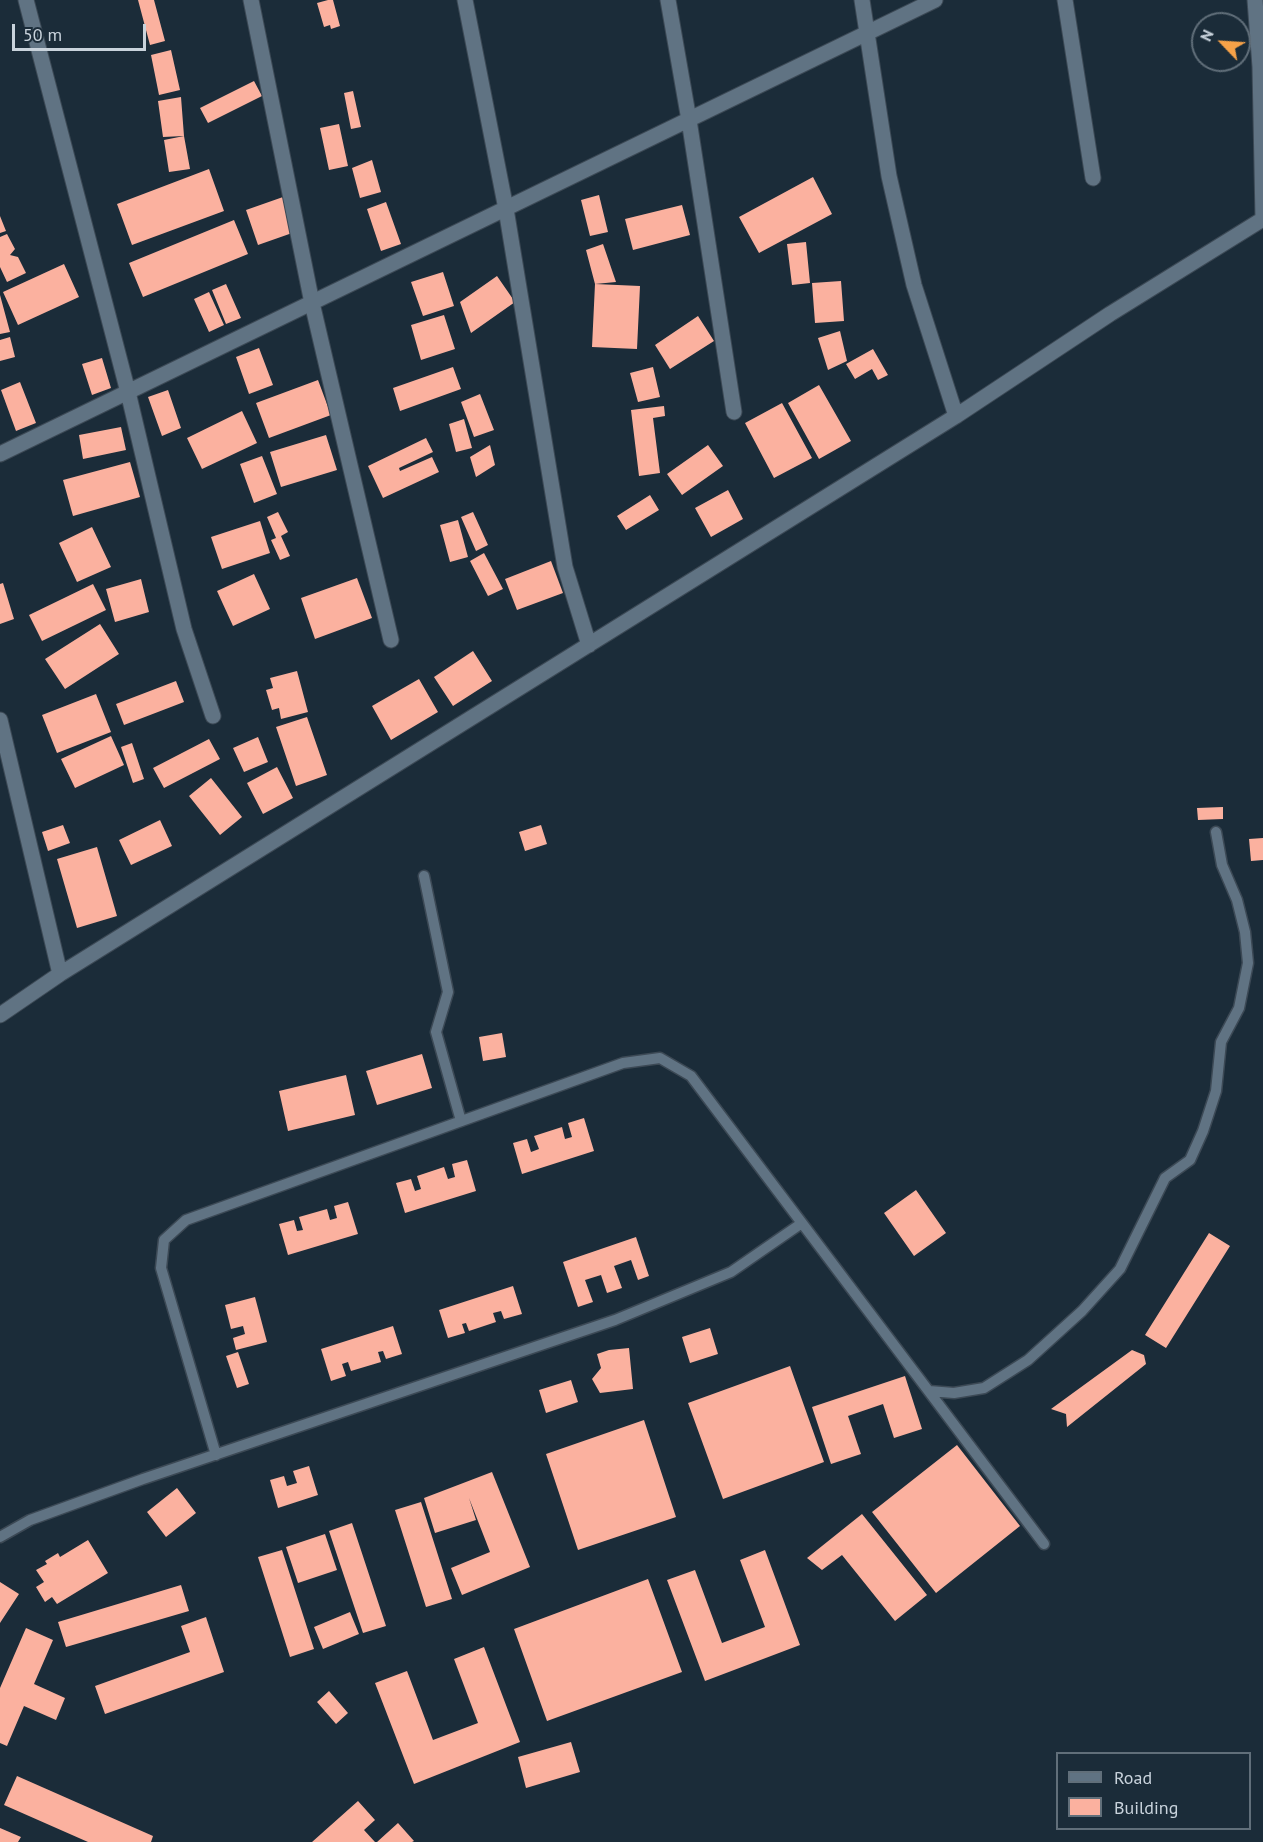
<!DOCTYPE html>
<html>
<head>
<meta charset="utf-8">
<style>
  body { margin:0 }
  #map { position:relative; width:1263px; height:1842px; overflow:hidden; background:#1b2c39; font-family:"PT Sans",sans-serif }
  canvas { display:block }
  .legend { position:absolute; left:1056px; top:1752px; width:195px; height:78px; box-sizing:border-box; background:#1b2c39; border:2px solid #616f7a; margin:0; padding:8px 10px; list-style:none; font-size:18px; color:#c9d3dc }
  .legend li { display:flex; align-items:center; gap:12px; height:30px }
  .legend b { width:30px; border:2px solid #616f7a }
  .north { position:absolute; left:1191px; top:12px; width:60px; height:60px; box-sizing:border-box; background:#1b2c39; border:2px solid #616f7a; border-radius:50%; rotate:295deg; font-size:16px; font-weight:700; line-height:24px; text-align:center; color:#c9d3dc }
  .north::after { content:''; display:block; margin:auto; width:21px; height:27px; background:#f7a248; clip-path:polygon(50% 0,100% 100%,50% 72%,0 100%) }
  .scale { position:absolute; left:12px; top:24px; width:134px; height:27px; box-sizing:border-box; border:3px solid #c9d3dc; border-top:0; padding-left:8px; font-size:18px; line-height:21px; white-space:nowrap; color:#c9d3dc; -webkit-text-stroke:4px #1b2c39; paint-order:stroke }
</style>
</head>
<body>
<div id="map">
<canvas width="1263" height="1842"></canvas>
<ul class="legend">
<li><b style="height:8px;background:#607383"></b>Road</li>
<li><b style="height:16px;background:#fbb19f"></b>Building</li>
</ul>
<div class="north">N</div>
<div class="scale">50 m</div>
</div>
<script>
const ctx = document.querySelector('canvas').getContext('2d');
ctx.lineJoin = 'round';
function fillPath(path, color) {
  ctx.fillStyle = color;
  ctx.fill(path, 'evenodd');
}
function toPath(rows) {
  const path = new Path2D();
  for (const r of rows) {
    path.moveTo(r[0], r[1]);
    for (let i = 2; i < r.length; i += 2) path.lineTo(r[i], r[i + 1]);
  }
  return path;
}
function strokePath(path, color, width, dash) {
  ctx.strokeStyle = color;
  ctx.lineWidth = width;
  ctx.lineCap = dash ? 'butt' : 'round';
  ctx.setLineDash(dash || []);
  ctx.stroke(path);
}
fillPath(toPath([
  [138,0,154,0,165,41,150,45],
  [328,0,333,0,340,26,331,29,330,25,324,27,317,3],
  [171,50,180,90,159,95,151,55],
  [254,81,262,96,208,123,200,108],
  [353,91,361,127,351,129,344,93],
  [181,97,184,136,163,137,158,101],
  [339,124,348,166,329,170,320,128],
  [184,136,190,169,169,172,164,140],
  [372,160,381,192,360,198,352,168],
  [209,169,224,211,132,245,117,204],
  [813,177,832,214,759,253,739,217],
  [599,195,608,232,590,236,581,200],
  [283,197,295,232,258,245,246,210],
  [386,202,401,244,381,251,367,209],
  [682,205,690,235,633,250,625,219],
  [0,216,6,231,0,233],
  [234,220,248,254,143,297,129,263],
  [7,234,15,249,10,255,18,257,26,273,7,282,0,267,0,237],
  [806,242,810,283,792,285,787,244],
  [603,244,616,282,595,284,640,286,637,349,592,347,595,284,586,250],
  [64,264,79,297,18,325,3,292],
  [443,272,454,306,423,316,411,282],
  [497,276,515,302,471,333,460,302],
  [841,281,844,321,815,323,812,283],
  [226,284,241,318,226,324,212,290],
  [209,292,224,325,209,332,194,299],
  [0,295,10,332,0,334],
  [444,315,455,349,421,360,411,325],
  [698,316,714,341,670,369,655,345],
  [840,331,847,361,828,370,818,338],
  [10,337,15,357,0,361,0,340],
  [259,348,273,385,249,394,236,357],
  [873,349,888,375,878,380,872,369,855,379,846,364],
  [102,358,111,388,92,395,82,364],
  [453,367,461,389,400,411,393,388],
  [653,367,660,397,638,402,630,373],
  [318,380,331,415,269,438,256,403],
  [20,382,36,423,16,431,1,390],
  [819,385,851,441,819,459,788,403],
  [168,390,181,428,162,436,148,397],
  [480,394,494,430,474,437,461,402],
  [782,403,812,458,774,478,745,423],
  [664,406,665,416,653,418,660,473,639,476,631,410],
  [242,411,257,443,202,469,187,438],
  [464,419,472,448,456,452,449,424],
  [121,427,126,450,83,459,79,435],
  [326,435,337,470,281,487,270,452],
  [426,438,433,452,399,468,400,471,432,457,439,472,383,498,368,466],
  [490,445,495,465,476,477,470,457],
  [708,445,723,466,682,495,667,474],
  [262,456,277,494,254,503,240,464],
  [130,462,140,497,73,516,63,480],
  [728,490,743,519,711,537,695,508],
  [650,495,659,510,626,530,617,516],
  [278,512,288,532,281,536,290,556,280,560,271,540,276,538,267,517],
  [473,512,488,545,476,551,461,517],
  [458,520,468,557,450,562,440,525],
  [260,521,270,553,222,569,211,537],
  [92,527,111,567,77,582,59,543],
  [484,553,503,589,488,596,470,561],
  [551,561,563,593,517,610,505,579],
  [254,574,270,609,233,626,217,591],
  [357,578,372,618,315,639,301,598],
  [141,579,149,612,115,622,106,589],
  [3,583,14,619,0,624,0,584],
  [93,584,106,610,42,641,29,615],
  [100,624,119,654,65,689,45,659],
  [473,651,492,681,453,706,434,677],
  [297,671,308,712,281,719,279,708,272,710,266,690,273,688,270,678],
  [419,679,438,712,391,740,372,706],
  [176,681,184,702,124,725,116,704],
  [96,694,111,732,57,753,42,715],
  [307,717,327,775,296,786,276,727],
  [111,736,124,765,75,788,61,759],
  [258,737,268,762,244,772,233,748],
  [209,739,220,759,164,788,153,768],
  [132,743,144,779,133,783,121,747],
  [277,767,293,798,263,814,247,783],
  [211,778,242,817,220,835,189,796],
  [1223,807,1223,819,1198,820,1197,808],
  [160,820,172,846,131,865,119,840],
  [63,825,70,843,48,851,42,832],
  [541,825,547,844,525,851,519,832],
  [1263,838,1263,860,1251,861,1249,839],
  [97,847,117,916,77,928,57,859],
  [502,1033,506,1057,483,1061,479,1037],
  [422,1054,432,1088,377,1105,366,1071],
  [346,1075,355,1115,288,1131,279,1091],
  [584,1118,594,1151,522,1174,513,1143,527,1139,531,1152,539,1149,534,1136,562,1127,565,1139,572,1137,568,1123],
  [467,1160,476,1191,405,1213,396,1183,411,1179,415,1191,421,1189,417,1176,444,1167,448,1179,455,1177,452,1164],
  [916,1190,946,1233,914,1256,884,1213],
  [348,1202,358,1234,288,1255,279,1224,294,1220,297,1231,303,1230,299,1217,327,1209,330,1220,337,1218,334,1206],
  [1209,1233,1230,1246,1166,1348,1145,1335],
  [636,1237,649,1276,638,1280,631,1260,614,1266,622,1288,607,1293,601,1275,585,1280,593,1302,578,1307,563,1262],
  [513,1286,522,1314,504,1319,501,1311,493,1313,496,1322,469,1331,466,1323,462,1324,465,1333,448,1338,439,1310],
  [255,1297,267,1342,236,1350,233,1338,245,1334,243,1326,231,1329,225,1305],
  [393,1326,402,1354,386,1359,383,1351,378,1352,381,1362,351,1371,348,1362,342,1364,346,1376,331,1381,321,1349],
  [710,1328,718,1354,690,1363,682,1337],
  [629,1348,633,1389,600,1393,592,1379,601,1368,597,1354,609,1350],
  [1132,1350,1144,1355,1146,1364,1067,1427,1066,1414,1051,1409],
  [238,1352,249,1384,237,1388,226,1356],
  [790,1366,824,1462,723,1499,688,1403],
  [905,1376,922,1429,894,1438,883,1404,848,1416,861,1454,831,1464,812,1407],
  [571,1380,578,1402,546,1413,539,1390],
  [644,1420,676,1517,578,1550,546,1454],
  [957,1445,1020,1526,936,1593,872,1512],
  [309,1466,318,1495,278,1508,270,1480,284,1476,287,1486,297,1483,293,1471],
  [492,1472,530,1567,462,1595,451,1568,490,1552,469,1498,476,1520,435,1533,424,1498],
  [177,1488,196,1513,166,1537,147,1512],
  [421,1502,452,1599,426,1607,395,1510],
  [862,1514,927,1595,895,1621,842,1555,822,1570,807,1558],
  [352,1523,386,1626,363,1633,329,1531],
  [325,1534,337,1570,298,1583,286,1547],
  [88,1540,108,1573,57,1604,52,1597,45,1602,36,1587,44,1582,36,1570,47,1564,45,1561,58,1553,60,1557],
  [282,1550,314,1649,290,1657,258,1557],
  [765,1550,800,1645,705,1681,667,1580,695,1570,722,1643,765,1627,740,1560],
  [648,1579,682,1672,547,1721,514,1629],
  [0,1582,19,1594,0,1623],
  [181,1585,189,1611,66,1647,58,1622],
  [350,1612,359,1634,323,1649,314,1627],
  [206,1617,224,1672,105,1714,95,1686,190,1652,181,1626],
  [26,1628,53,1640,34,1684,65,1698,56,1720,24,1706,7,1746,0,1743,0,1688],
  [484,1647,520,1742,414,1784,375,1683,407,1671,433,1740,478,1723,454,1659],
  [329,1691,348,1713,336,1724,317,1702],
  [571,1742,580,1772,526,1788,518,1757],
  [17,1776,153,1836,151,1842,88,1842,4,1805],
  [358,1801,375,1820,364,1830,375,1842,312,1842],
  [398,1823,414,1841,412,1842,377,1842],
  [0,1828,21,1837,18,1842,0,1842]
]), '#fbb19f');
const lane = toPath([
  [424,876,448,992,436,1032,461,1121],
  [929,1391,954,1393,984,1388,1028,1360,1082,1311,1120,1269,1165,1178,1190,1160,1203,1131,1216,1091,1221,1042,1239,1008,1248,963,1245,932,1237,900,1222,865,1216,832],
  [216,1455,161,1268,164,1240,186,1220,623,1063,660,1058,691,1076,1044,1544],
  [0,1537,30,1520,143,1479,615,1320,731,1272,802,1223]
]);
const street = toPath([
  [26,0,128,392,184,629,213,716],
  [251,0,312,303,391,640],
  [465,0,506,209,565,567,589,645],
  [668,0,689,120,734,412],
  [862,0,889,176,914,285,956,416],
  [1065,0,1093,178],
  [1255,0,1260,67,1263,219],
  [0,454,935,0],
  [0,720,60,974],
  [0,1015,60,974,956,416,1110,314,1263,219]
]);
strokePath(lane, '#3c4955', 13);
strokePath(street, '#3c4955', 17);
strokePath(lane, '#607383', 10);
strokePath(street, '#607383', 15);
</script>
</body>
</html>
